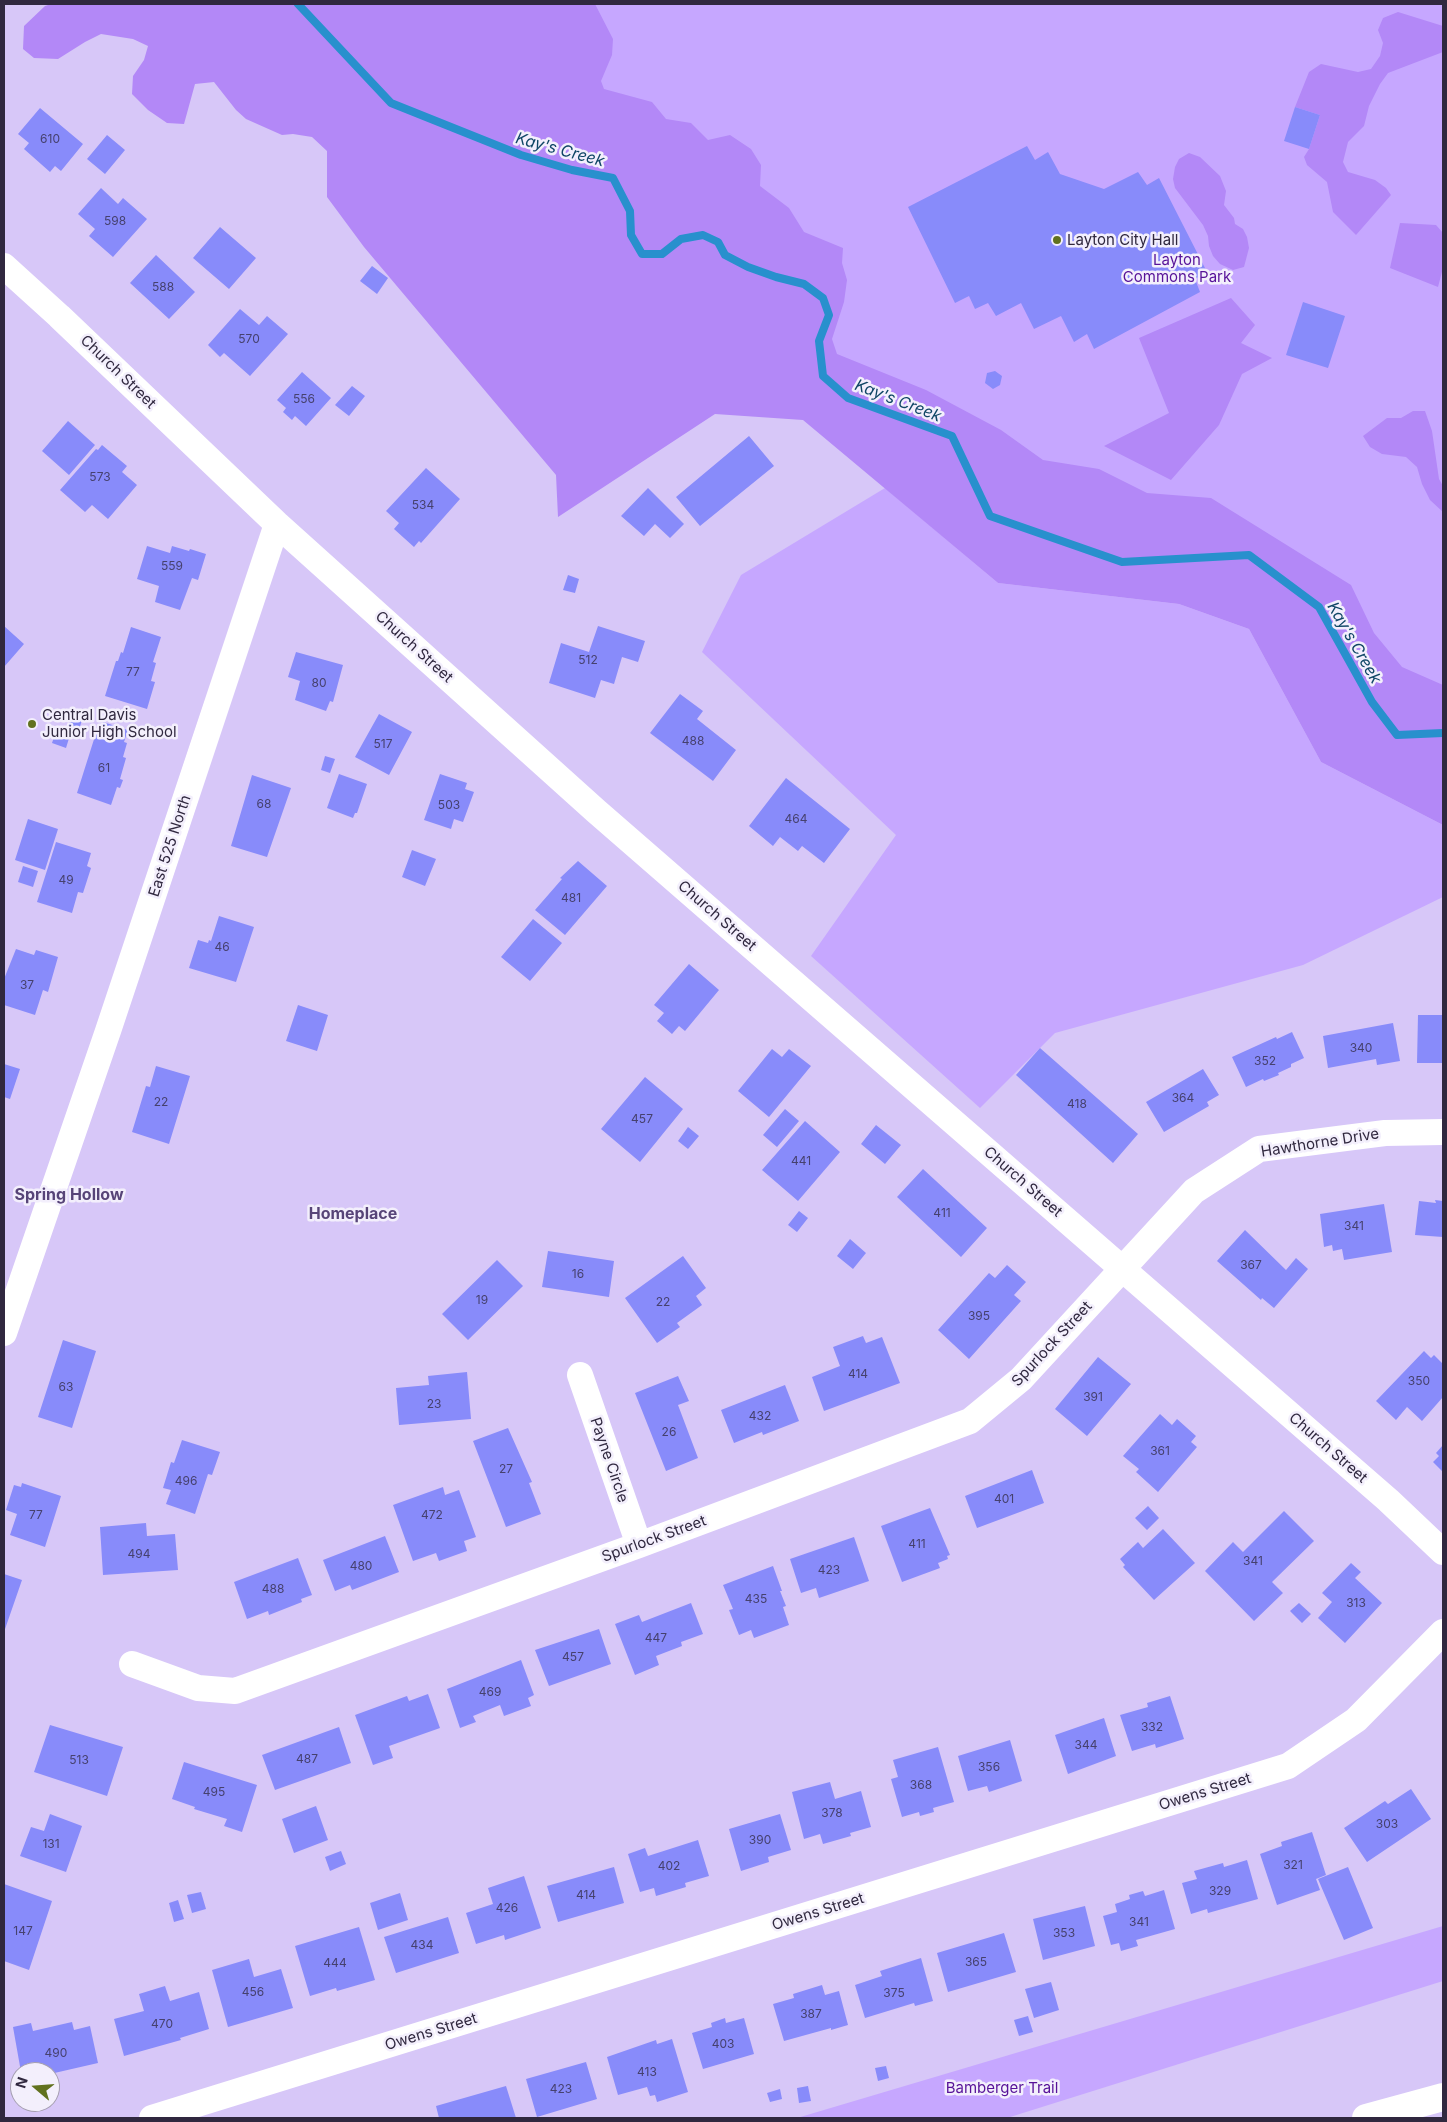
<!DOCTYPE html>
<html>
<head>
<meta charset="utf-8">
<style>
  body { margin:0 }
  #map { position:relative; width:1447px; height:2122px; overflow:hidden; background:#d7c7f8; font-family:Inter,sans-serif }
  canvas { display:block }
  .frame { position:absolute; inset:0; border:5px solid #30283f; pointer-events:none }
  .north { position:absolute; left:10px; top:2062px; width:50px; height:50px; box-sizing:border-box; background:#f3effc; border:1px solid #a59fb0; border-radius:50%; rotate:288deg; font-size:14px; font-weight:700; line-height:20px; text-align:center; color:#30283f }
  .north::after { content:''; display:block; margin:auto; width:18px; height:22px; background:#61711e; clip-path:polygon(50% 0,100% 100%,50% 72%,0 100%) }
</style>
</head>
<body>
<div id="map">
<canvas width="1447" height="2122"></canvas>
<div class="frame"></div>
<div class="north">N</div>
</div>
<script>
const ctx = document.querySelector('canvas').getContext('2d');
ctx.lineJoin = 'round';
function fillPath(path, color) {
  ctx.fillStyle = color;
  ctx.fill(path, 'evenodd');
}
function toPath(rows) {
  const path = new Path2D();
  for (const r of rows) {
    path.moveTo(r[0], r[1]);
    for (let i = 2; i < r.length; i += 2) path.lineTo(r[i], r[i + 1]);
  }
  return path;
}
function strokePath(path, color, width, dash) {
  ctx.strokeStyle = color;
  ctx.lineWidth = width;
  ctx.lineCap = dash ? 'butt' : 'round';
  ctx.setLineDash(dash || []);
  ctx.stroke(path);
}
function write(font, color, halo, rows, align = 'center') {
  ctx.font = font + ' Inter,sans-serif';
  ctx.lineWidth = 5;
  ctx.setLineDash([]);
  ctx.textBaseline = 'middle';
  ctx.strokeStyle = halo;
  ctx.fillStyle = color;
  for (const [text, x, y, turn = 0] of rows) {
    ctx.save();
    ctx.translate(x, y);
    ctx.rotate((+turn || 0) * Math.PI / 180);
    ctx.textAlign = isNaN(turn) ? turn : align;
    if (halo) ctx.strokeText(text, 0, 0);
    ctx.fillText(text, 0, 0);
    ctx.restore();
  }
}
fillPath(toPath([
  [305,4,1443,4,1443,808,1395,708,1049,503],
  [885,488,998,583,1179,604,1249,629,1321,762,1443,825,1443,897,1303,965,1055,1033,980,1108,811,956,896,835,702,652,741,575],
  [1443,1926,1443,1981,1007,2118,797,2118]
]), '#c6a7ff');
fillPath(toPath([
  [51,4,595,4,613,39,612,55,601,81,604,89,652,102,666,119,691,123,708,140,730,135,751,149,761,165,760,186,789,208,804,232,843,248,842,263,847,280,844,302,832,339,837,354,926,390,1001,430,1043,460,1099,469,1147,493,1211,498,1351,585,1374,633,1402,667,1443,685,1443,825,1321,762,1249,629,1179,604,998,583,803,420,715,414,558,517,556,475,364,247,327,197,327,151,312,137,293,134,282,135,246,119,236,110,214,82,195,84,184,124,167,123,148,110,132,94,133,76,144,60,148,46,133,39,101,34,85,42,58,59,34,58,23,49,24,26,45,6],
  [1398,12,1443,26,1443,52,1388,73,1380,84,1369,106,1364,126,1348,142,1343,162,1348,172,1375,180,1386,188,1391,195,1356,235,1333,212,1327,182,1307,165,1304,157,1309,149,1320,115,1295,107,1309,72,1321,64,1358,72,1371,69,1380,56,1383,43,1378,30,1383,18],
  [1189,153,1200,157,1220,176,1226,191,1224,205,1234,218,1235,224,1243,229,1247,237,1249,248,1244,267,1233,270,1220,264,1213,256,1209,246,1208,236,1203,225,1175,188,1173,179,1175,167,1179,159],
  [1400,223,1436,225,1443,233,1443,268,1438,287,1390,268],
  [1231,298,1255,325,1241,343,1272,358,1242,374,1219,425,1171,480,1104,446,1169,413,1139,338],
  [1413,411,1425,411,1432,431,1439,479,1443,486,1443,512,1430,500,1422,484,1417,467,1406,457,1382,454,1370,447,1363,436,1387,418,1401,418]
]), '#b388f7');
strokePath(toPath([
  [298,4,391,103,521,155,572,170,613,178,630,211,631,235,642,254,662,254,681,239,703,235,718,242,725,255,748,267,776,277,804,284,823,298,829,315,819,341,823,376,848,398,952,436,990,516,1122,562,1249,555,1319,607,1372,702,1397,735,1443,733]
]), '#2890cd', 8);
fillPath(toPath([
  [1295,107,1320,115,1309,149,1284,141],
  [40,108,83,144,61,171,55,166,50,172,24,149,29,143,18,134],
  [107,135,125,150,105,174,87,159],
  [1027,146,1035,160,1048,152,1060,174,1104,189,1138,172,1147,185,1159,178,1207,272,1195,279,1200,292,1094,349,1087,334,1074,342,1061,316,1034,329,1021,303,996,316,988,303,975,309,969,296,955,303,908,207],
  [101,188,118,204,123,198,147,219,113,257,89,236,95,229,78,214],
  [220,227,256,258,229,289,193,258],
  [156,255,195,292,169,319,130,283],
  [372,266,388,278,377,294,360,281],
  [1303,302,1345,316,1328,368,1286,355],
  [240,309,259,325,267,316,288,334,250,376,224,353,220,357,208,345],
  [995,371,1002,376,1000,385,993,389,985,383,987,373],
  [302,372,331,398,306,426,295,416,292,420,283,412,286,408,277,400],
  [352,386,365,396,349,416,335,405],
  [68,421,95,445,69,475,42,451],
  [749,436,774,466,700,526,676,497],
  [102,445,127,466,122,472,137,485,108,519,92,505,85,512,60,490,96,449,98,450],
  [426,468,460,499,421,543,419,541,414,547,394,529,399,523,386,511],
  [648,488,684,524,670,538,655,524,644,536,621,516],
  [147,546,170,553,172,546,189,551,190,549,206,554,198,580,192,578,180,610,155,602,159,586,137,579],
  [568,575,579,579,575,593,563,590],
  [4,626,24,644,4,667],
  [598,626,645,641,638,662,622,657,614,684,601,680,595,698,549,683,561,643,589,652],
  [131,627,161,637,153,662,156,663,151,681,155,682,147,709,105,696,116,661,118,661,121,652,123,653],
  [296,652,343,665,333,702,330,701,326,711,295,700,300,681,288,677],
  [680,694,703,711,697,719,736,750,713,781,650,733],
  [379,714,412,732,389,775,355,757],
  [71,716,82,720,78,733,67,730],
  [103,722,128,730,124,742,127,743,123,757,126,758,120,779,123,780,120,788,117,787,111,805,77,793,96,733,99,734],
  [56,731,70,735,66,748,52,743],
  [325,756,335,759,330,773,321,770],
  [339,774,367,784,357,813,355,813,353,818,327,808],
  [440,774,467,783,465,789,474,792,463,822,454,819,451,829,424,820],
  [252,775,291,788,267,857,231,846],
  [786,778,850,829,824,863,802,846,798,851,780,837,773,846,749,826],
  [28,819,58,829,45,870,15,860],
  [56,842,91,853,87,866,91,868,83,893,78,892,72,913,37,902],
  [412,850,436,859,425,886,402,877],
  [578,861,607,886,565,935,535,910,562,879,560,878],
  [23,866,38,871,33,887,18,882],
  [219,916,254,927,236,982,189,968,198,940,208,943,209,940,211,941],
  [533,919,562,943,530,981,501,957],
  [16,949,34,955,36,950,58,957,48,992,43,990,35,1015,4,1005,4,979],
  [689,964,719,990,685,1031,679,1026,672,1034,657,1021,664,1013,654,1005],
  [298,1005,328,1015,317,1051,286,1041],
  [1418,1015,1443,1015,1443,1063,1417,1063],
  [1393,1023,1400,1061,1377,1065,1376,1059,1328,1068,1323,1036],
  [1292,1032,1304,1058,1291,1064,1291,1067,1278,1073,1279,1075,1264,1081,1263,1079,1246,1087,1232,1057,1276,1037,1277,1039],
  [1040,1048,1138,1134,1113,1163,1016,1075],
  [772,1049,782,1057,789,1049,811,1066,769,1117,738,1091],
  [4,1064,20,1069,10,1099,4,1097],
  [156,1066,190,1076,169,1144,132,1132,146,1086,150,1087],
  [1203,1069,1219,1095,1207,1102,1209,1106,1164,1132,1146,1102],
  [645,1077,683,1109,640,1162,601,1129],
  [785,1109,799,1121,777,1147,763,1135],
  [805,1121,840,1152,798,1201,762,1170],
  [876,1125,901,1145,885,1164,861,1144],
  [688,1127,699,1136,688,1149,678,1141],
  [923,1169,987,1228,961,1257,897,1197],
  [1435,1200,1443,1201,1443,1237,1415,1235,1419,1201,1436,1203],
  [1384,1204,1392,1252,1344,1260,1342,1249,1333,1251,1332,1245,1324,1247,1320,1214],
  [799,1211,808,1218,797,1232,788,1225],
  [1245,1230,1286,1270,1296,1258,1308,1269,1274,1308,1262,1298,1261,1300,1217,1261],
  [850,1239,866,1253,853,1269,837,1256],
  [548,1251,614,1261,609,1297,542,1287],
  [683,1256,706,1288,696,1296,702,1305,677,1323,680,1327,657,1343,625,1298],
  [497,1260,523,1286,468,1340,442,1314],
  [1007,1265,1026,1282,1014,1295,1021,1301,969,1359,938,1330,989,1273,995,1278],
  [863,1336,866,1343,882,1337,900,1383,824,1411,812,1377,840,1366,833,1347],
  [63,1340,96,1351,72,1428,38,1417],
  [1424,1351,1431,1358,1434,1355,1443,1364,1443,1397,1422,1421,1407,1407,1396,1420,1376,1401],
  [1098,1357,1131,1384,1087,1436,1055,1409],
  [467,1372,471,1419,399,1425,396,1388,429,1385,428,1376],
  [678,1376,689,1401,678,1405,698,1458,666,1471,635,1393],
  [785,1385,799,1421,763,1435,762,1432,734,1443,721,1410],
  [1160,1414,1172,1425,1177,1419,1196,1436,1191,1442,1197,1447,1158,1492,1136,1472,1139,1469,1123,1456],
  [508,1428,532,1482,529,1483,541,1514,506,1527,473,1441],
  [182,1440,220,1452,212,1475,208,1474,195,1514,166,1504,171,1490,163,1488,171,1462,174,1463],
  [1443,1445,1443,1472,1433,1462,1439,1456,1436,1453],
  [1032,1470,1044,1503,977,1528,965,1496],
  [22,1483,61,1496,45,1547,10,1535,17,1514,6,1510,14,1485,21,1487],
  [443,1487,445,1495,459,1490,476,1537,464,1541,467,1551,439,1561,436,1553,413,1561,393,1505],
  [1148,1506,1159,1518,1147,1530,1135,1518],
  [930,1508,950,1555,947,1556,948,1559,938,1563,940,1568,902,1582,881,1526],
  [1284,1511,1314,1541,1272,1582,1283,1593,1254,1621,1205,1571,1233,1542,1243,1552],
  [146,1523,147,1536,175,1534,178,1570,103,1575,100,1527],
  [1163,1529,1195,1563,1154,1600,1123,1567,1125,1565,1120,1559,1138,1542,1143,1548],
  [385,1536,399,1572,352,1590,350,1585,335,1591,323,1560],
  [854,1537,869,1581,819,1598,816,1588,801,1593,790,1559],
  [298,1558,312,1595,301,1599,302,1602,269,1615,268,1611,247,1619,234,1582],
  [1351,1563,1361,1572,1355,1578,1382,1603,1345,1643,1318,1618,1332,1602,1322,1593],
  [773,1566,782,1591,780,1591,786,1606,783,1607,789,1625,754,1638,751,1630,739,1635,729,1610,733,1609,723,1585],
  [4,1574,22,1580,4,1632],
  [691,1603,703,1634,681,1642,682,1646,656,1656,659,1665,635,1675,615,1624,639,1615,642,1622],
  [1299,1603,1311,1614,1302,1623,1290,1611],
  [599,1629,611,1664,549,1686,535,1650],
  [521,1660,534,1695,528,1698,531,1706,504,1716,500,1705,473,1716,476,1722,460,1728,447,1689],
  [428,1694,440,1728,389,1746,393,1758,373,1765,355,1715,407,1696,409,1701],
  [1170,1696,1184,1739,1156,1748,1155,1744,1132,1751,1120,1715,1148,1707,1147,1703],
  [1104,1718,1116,1756,1068,1774,1055,1735],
  [50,1725,123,1747,107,1796,34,1772],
  [339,1727,351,1763,275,1790,262,1755],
  [1010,1740,1022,1781,989,1792,987,1786,968,1791,958,1756],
  [938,1747,954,1802,933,1808,934,1812,920,1816,919,1812,902,1817,891,1779,898,1777,893,1760],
  [184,1762,257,1785,242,1832,224,1826,227,1819,194,1809,195,1807,172,1799],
  [830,1782,835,1799,861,1791,871,1827,850,1833,851,1836,823,1844,820,1834,804,1839,792,1792],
  [1411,1789,1431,1819,1367,1862,1344,1828,1385,1801,1388,1804],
  [316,1806,328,1840,294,1853,282,1819],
  [50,1814,82,1826,66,1872,20,1856,31,1827,44,1831],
  [780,1814,791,1850,768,1857,769,1862,741,1871,729,1829],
  [1312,1832,1326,1875,1316,1879,1320,1890,1277,1905,1260,1854,1282,1846,1281,1842],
  [698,1840,709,1876,685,1883,686,1887,656,1896,654,1888,640,1892,628,1854,645,1848,648,1856],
  [341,1851,346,1864,330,1871,325,1857],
  [1247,1860,1258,1899,1208,1913,1207,1909,1191,1914,1182,1883,1197,1879,1194,1871,1223,1863,1224,1867],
  [614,1867,624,1903,558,1922,547,1886],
  [1348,1867,1373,1928,1344,1940,1318,1879],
  [524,1876,541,1928,505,1940,504,1935,476,1944,466,1913,493,1904,488,1888],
  [4,1884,52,1901,29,1970,4,1961],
  [1164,1890,1175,1929,1136,1940,1138,1946,1121,1951,1119,1943,1111,1945,1103,1916,1117,1912,1115,1904,1130,1899,1129,1895,1143,1891,1145,1896],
  [201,1892,206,1909,192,1913,187,1895],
  [400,1893,408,1920,378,1930,370,1903],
  [178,1900,184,1919,174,1922,169,1903],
  [1085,1906,1095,1946,1043,1960,1033,1919],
  [448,1917,459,1953,396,1973,384,1937],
  [359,1927,375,1980,337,1991,336,1988,310,1996,295,1946],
  [1004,1933,1016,1972,948,1992,937,1953],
  [921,1958,933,2001,915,2006,914,2003,865,2018,855,1985,882,1976,880,1971],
  [249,1959,254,1977,281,1969,293,2008,228,2027,212,1970],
  [1051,1982,1059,2010,1034,2018,1025,1989],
  [822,1985,825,1995,839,1991,848,2025,831,2030,831,2028,784,2041,773,2004,794,1998,793,1994],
  [165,1986,170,2001,199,1992,209,2029,180,2038,181,2040,124,2056,114,2019,144,2011,139,1994],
  [1028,2016,1033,2032,1019,2036,1014,2020],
  [725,2018,726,2023,744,2018,754,2054,703,2069,692,2033,712,2027,711,2023],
  [72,2022,74,2030,90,2026,98,2063,50,2074,50,2072,21,2072,13,2027,31,2023,33,2031],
  [672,2039,688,2092,657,2102,655,2095,650,2096,647,2087,618,2095,607,2057,656,2040,657,2044],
  [586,2062,597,2099,537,2117,526,2079],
  [886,2066,889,2078,878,2081,875,2068],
  [506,2086,516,2118,439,2118,436,2106],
  [808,2086,811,2101,799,2103,797,2088],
  [780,2089,782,2099,770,2102,767,2093]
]), '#888bfa');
strokePath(toPath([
  [4,266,59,316,277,524,596,811,1388,1500,1443,1552],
  [4,1333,108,1031,277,524],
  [580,1375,639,1545],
  [132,1664,198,1688,235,1691,639,1545,970,1421,1021,1379,1194,1191,1259,1149,1385,1133,1443,1132],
  [152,2118,1288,1766,1356,1720,1443,1632]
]), '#fff', 26);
strokePath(toPath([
  [1366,2118,1443,2097]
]), '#fff', 28);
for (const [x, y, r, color] of [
  [1057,240,5,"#61711e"],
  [32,724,5,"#61711e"]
]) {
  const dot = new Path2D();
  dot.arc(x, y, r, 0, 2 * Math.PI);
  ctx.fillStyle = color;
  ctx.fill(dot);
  strokePath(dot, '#f3effc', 2);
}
write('12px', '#46416e', null, [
  ["610",50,139],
  ["598",115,221],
  ["588",163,287],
  ["570",249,339],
  ["556",304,399],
  ["573",100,477],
  ["534",423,505],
  ["559",172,566],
  ["512",588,660],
  ["77",133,672],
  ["80",319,683],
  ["488",693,741],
  ["517",383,744],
  ["61",104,768],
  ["68",264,804],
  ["503",449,805],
  ["464",796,819],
  ["49",66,880],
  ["481",571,898],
  ["46",222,947],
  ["37",27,985],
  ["340",1361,1048],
  ["352",1265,1061],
  ["364",1183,1098],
  ["22",161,1102],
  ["418",1077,1104],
  ["457",642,1119],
  ["441",801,1161],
  ["411",942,1213],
  ["341",1354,1226],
  ["367",1251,1265],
  ["16",578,1274],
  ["19",482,1300],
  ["22",663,1302],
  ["395",979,1316],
  ["414",858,1374],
  ["350",1419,1381],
  ["63",66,1387],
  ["391",1093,1397],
  ["23",434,1404],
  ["432",760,1416],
  ["26",669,1432],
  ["361",1160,1451],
  ["27",506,1469],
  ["496",186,1481],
  ["401",1004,1499],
  ["77",36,1515],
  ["472",432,1515],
  ["411",917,1544],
  ["494",139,1554],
  ["341",1253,1561],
  ["480",361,1566],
  ["423",829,1570],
  ["488",273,1589],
  ["435",756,1599],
  ["313",1356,1603],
  ["447",656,1638],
  ["457",573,1657],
  ["469",490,1692],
  ["332",1152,1727],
  ["344",1086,1745],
  ["487",307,1759],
  ["513",79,1760],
  ["356",989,1767],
  ["368",921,1785],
  ["495",214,1792],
  ["378",832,1813],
  ["303",1387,1824],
  ["390",760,1840],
  ["131",51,1844],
  ["321",1293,1865],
  ["402",669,1866],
  ["329",1220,1891],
  ["414",586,1895],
  ["426",507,1908],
  ["341",1139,1922],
  ["147",23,1931],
  ["353",1064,1933],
  ["434",422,1945],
  ["365",976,1962],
  ["444",335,1963],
  ["456",253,1992],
  ["375",894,1993],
  ["387",811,2014],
  ["470",162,2024],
  ["403",723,2044],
  ["490",56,2053],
  ["413",647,2072],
  ["423",561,2089]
]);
write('15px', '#30283f', '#f3effc', [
  ["Layton City Hall",1067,240],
  ["Central Davis",42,715],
  ["Junior High School",42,732]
], 'left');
write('15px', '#571298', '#f3effc', [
  ["Layton",1177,260],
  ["Commons Park",1177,277],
  ["Bamberger Trail",1002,2088]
]);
write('15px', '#30283f', '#f3effc', [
  ["Church Street",118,372,44],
  ["Church Street",414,647,42],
  ["East 525 North",170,846,-72],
  ["Church Street",717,916,41],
  ["Hawthorne Drive",1320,1143,-9],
  ["Church Street",1023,1182,41],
  ["Spurlock Street",1052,1344,-47],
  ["Church Street",1328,1448,41],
  ["Payne Circle",609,1460,71],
  ["Spurlock Street",654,1539,-20],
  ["Owens Street",1205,1792,-17],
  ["Owens Street",818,1912,-17],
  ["Owens Street",431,2032,-17]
]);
write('italic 16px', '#104666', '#f3effc', [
  ["Kay's Creek",560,150,15],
  ["Kay's Creek",898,401,21],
  ["Kay's Creek",1354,643,60]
]);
write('bold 16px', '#574478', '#f3effc', [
  ["Spring Hollow",69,1195],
  ["Homeplace",353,1214]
]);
</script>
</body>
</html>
